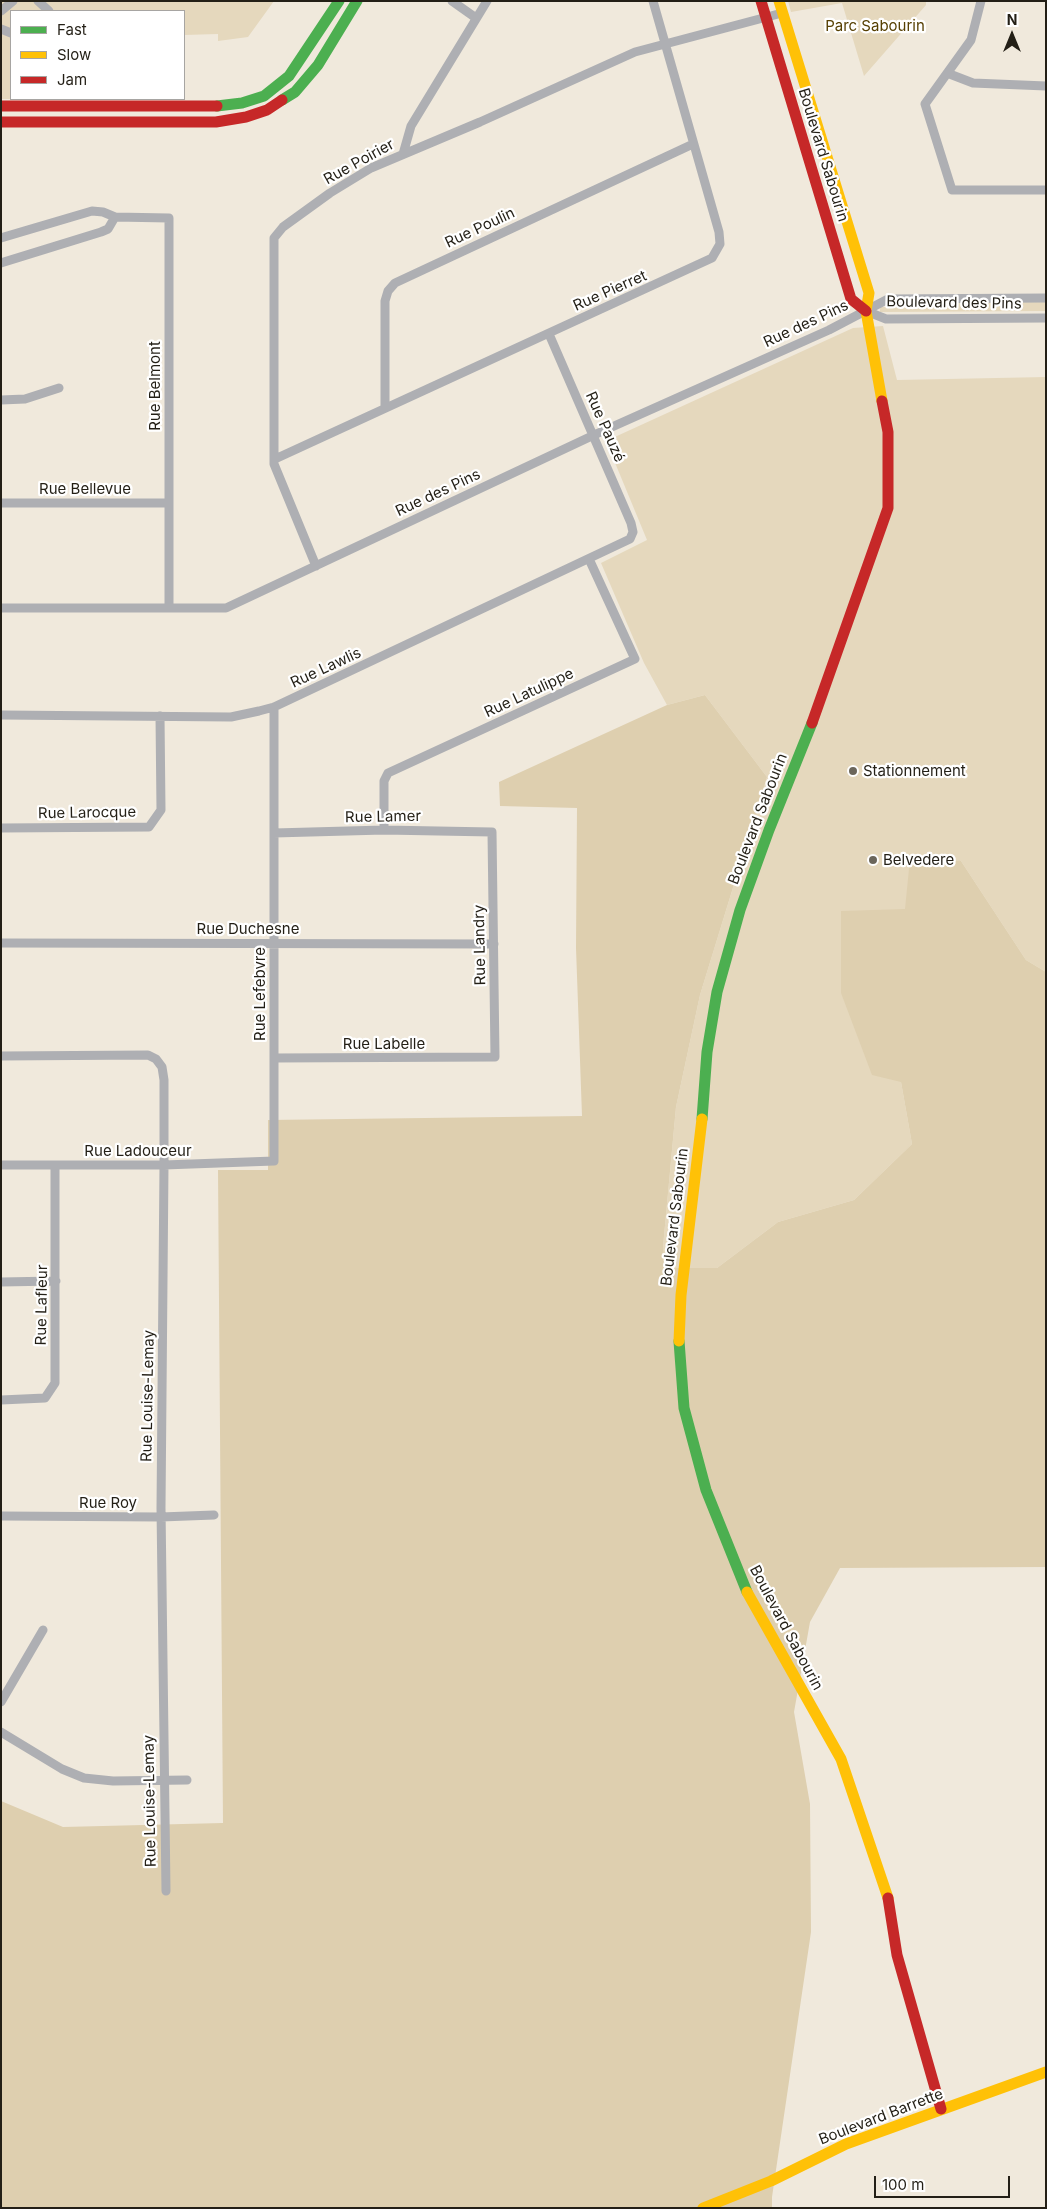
<!DOCTYPE html>
<html>
<head>
<meta charset="utf-8">
<style>
  body { margin:0 }
  #map { position:relative; width:1047px; height:2209px; overflow:hidden; background:#f0e9dc; font-family:Inter,sans-serif }
  canvas { display:block }
  .frame { position:absolute; inset:0; border:2px solid #231f16; pointer-events:none }
  .legend { position:absolute; left:10px; top:10px; width:175px; height:90px; box-sizing:border-box; background:#fff; border:1px solid #a7a5a2; margin:0; padding:6px 9px; list-style:none; font-size:15px; color:#231f16 }
  .legend li { display:flex; align-items:center; gap:10px; height:25px }
  .legend b { width:25px; border:1px solid #a7a5a2 }
  .north { position:absolute; left:987px; top:10px; width:50px; height:50px; -webkit-text-stroke:4px #fff; paint-order:stroke; rotate:0deg; font-size:14px; font-weight:700; line-height:20px; text-align:center; color:#231f16 }
  .north::after { content:''; display:block; margin:auto; width:18px; height:22px; background:#231f16; clip-path:polygon(50% 0,100% 100%,50% 72%,0 100%) }
  .scale { position:absolute; left:874px; top:2176px; width:136px; height:22px; box-sizing:border-box; border:2px solid #231f16; border-top:0; padding-left:6px; font-size:15px; line-height:18px; white-space:nowrap; color:#231f16; -webkit-text-stroke:4px #fff; paint-order:stroke }
</style>
</head>
<body>
<div id="map">
<canvas width="1047" height="2209"></canvas>
<div class="frame"></div>
<ul class="legend">
<li><b style="height:6px;background:#4caf50"></b>Fast</li>
<li><b style="height:6px;background:#ffc107"></b>Slow</li>
<li><b style="height:6px;background:#c62828"></b>Jam</li>
</ul>
<div class="north">N</div>
<div class="scale">100 m</div>
</div>
<script>
const ctx = document.querySelector('canvas').getContext('2d');
ctx.lineJoin = 'round';
function fillPath(path, color) {
  ctx.fillStyle = color;
  ctx.fill(path, 'evenodd');
}
function toPath(rows) {
  const path = new Path2D();
  for (const r of rows) {
    path.moveTo(r[0], r[1]);
    for (let i = 2; i < r.length; i += 2) path.lineTo(r[i], r[i + 1]);
  }
  return path;
}
function strokePath(path, color, width, dash) {
  ctx.strokeStyle = color;
  ctx.lineWidth = width;
  ctx.lineCap = dash ? 'butt' : 'round';
  ctx.setLineDash(dash || []);
  ctx.stroke(path);
}
function write(font, color, halo, rows, align = 'center') {
  ctx.font = font + ' Inter,sans-serif';
  ctx.lineWidth = 4.5;
  ctx.setLineDash([]);
  ctx.textBaseline = 'middle';
  ctx.strokeStyle = halo;
  ctx.fillStyle = color;
  for (const [text, x, y, turn = 0] of rows) {
    ctx.save();
    ctx.translate(x, y);
    ctx.rotate((+turn || 0) * Math.PI / 180);
    ctx.textAlign = isNaN(turn) ? turn : align;
    if (halo) ctx.strokeText(text, 0, 0);
    ctx.fillText(text, 0, 0);
    ctx.restore();
  }
}
fillPath(toPath([
  [1,1,274,1,248,37,218,41,218,34,184,35,184,11,11,11,11,99,1,99],
  [788,1,926,1,926,5,864,76,842,3,791,12],
  [1046,302,1046,311,880,312,880,307,899,307,909,303],
  [883,326,897,380,1046,377,1046,972,1026,960,961,861,901,1082,912,1144,854,1200,778,1222,717,1268,665,1268,663,1247,676,1107,700,995,767,777,705,695,667,705,644,663,601,563,647,540,606,441,853,328]
]), '#e5d8bd');
fillPath(toPath([
  [705,695,767,777,700,995,676,1107,663,1247,666,1268,717,1268,778,1222,854,1200,912,1144,901,1082,872,1075,841,993,841,911,905,909,910,859,961,861,1026,960,1046,972,1046,1567,840,1568,810,1622,794,1712,810,1804,811,1932,772,2197,772,2208,1,2208,1,1801,63,1827,223,1823,218,1170,268,1170,268,1120,582,1116,576,948,577,808,500,806,499,782,667,705]
]), '#decfaf');
strokePath(toPath([
  [38,1,49,11],
  [452,1,476,18],
  [981,1,971,40,925,104,952,190,1046,190],
  [1,11,13,1],
  [1,29,11,33],
  [947,73,973,83,1046,86],
  [403,154,411,126,487,1],
  [1,238,92,211,103,212,115,217,169,218,169,608],
  [1,263,101,232,108,229,115,217],
  [866,311,886,319,1046,318],
  [1,400,25,399,59,388],
  [385,408,385,301,388,291,395,283,693,144],
  [275,459,712,258,720,244,719,232,653,1],
  [1,503,168,503],
  [316,566,274,464,274,238,283,227,330,193,371,168,480,122,635,52,782,13],
  [1,608,226,608,594,435,829,330,888,299,1046,298],
  [1,715,231,717,259,711,274,707,630,539,633,532,631,523,549,334],
  [1,828,149,827,161,810,160,716],
  [384,830,384,781,388,773,635,659,589,559],
  [1,943,494,944],
  [1,1056,148,1055,156,1059,162,1067,164,1080,164,1165,161,1508,166,1891],
  [274,1058,495,1057,492,832,384,830,274,833],
  [1,1165,164,1165,274,1161,274,707],
  [1,1282,56,1281],
  [1,1400,45,1398,55,1383,55,1165],
  [1,1516,161,1517,214,1515],
  [1,1702,43,1630],
  [1,1732,62,1769,84,1778,113,1781,187,1780]
]), '#aeafb3', 9);
strokePath(toPath([
  [282,100,295,92,318,65,357,1],
  [217,106,242,103,264,96,289,76,339,1],
  [702,1119,707,1052,717,992,740,910,769,830,812,723],
  [679,1341,684,1408,706,1490,747,1592]
]), '#4caf50', 11);
strokePath(toPath([
  [779,1,869,293,866,311,882,401],
  [679,1341,681,1295,702,1119],
  [747,1592,841,1759,888,1898],
  [703,2208,771,2181,846,2144,1046,2072]
]), '#ffc107', 11);
strokePath(toPath([
  [761,1,851,299,866,311],
  [1,106,217,106],
  [1,122,216,122,246,117,267,110,282,100],
  [812,723,888,508,888,432,882,401],
  [888,1898,897,1955,941,2109]
]), '#c62828', 11);
for (const [x, y, r, color] of [
  [853,771,5,"#6b665b"],
  [873,860,5,"#6b665b"]
]) {
  const dot = new Path2D();
  dot.arc(x, y, r, 0, 2 * Math.PI);
  ctx.fillStyle = color;
  ctx.fill(dot);
  strokePath(dot, '#fff', 2);
}
write('15px', '#563f02', '#fff', [
  ["Parc Sabourin",875,26]
]);
write('15px', '#231f16', '#fff', [
  ["Boulevard Sabourin",823,155,73],
  ["Rue Poirier",359,162,-29],
  ["Rue Poulin",480,228,-25],
  ["Rue Pierret",610,291,-24],
  ["Boulevard des Pins",954,303,1],
  ["Rue des Pins",806,324,-25],
  ["Rue Belmont",155,386,-90],
  ["Rue Pauzé",605,427,66],
  ["Rue Bellevue",85,489],
  ["Rue des Pins",438,493,-25],
  ["Rue Lawlis",326,668,-25],
  ["Rue Latulippe",529,693,-25],
  ["Rue Larocque",87,813,-1],
  ["Rue Lamer",383,817,-1],
  ["Boulevard Sabourin",758,819,-69],
  ["Rue Duchesne",248,929],
  ["Rue Landry",480,945,-91],
  ["Rue Lefebvre",260,994,-90],
  ["Rue Labelle",384,1044],
  ["Rue Ladouceur",138,1151],
  ["Boulevard Sabourin",675,1217,-83],
  ["Rue Lafleur",42,1305,-89],
  ["Rue Louise-Lemay",148,1396,-89],
  ["Rue Roy",108,1503],
  ["Boulevard Sabourin",786,1628,62],
  ["Rue Louise-Lemay",150,1801,-91],
  ["Boulevard Barrette",881,2117,-21]
]);
write('15px', '#231f16', '#fff', [
  ["Stationnement",863,771],
  ["Belvedere",883,860]
], 'left');
</script>
</body>
</html>
